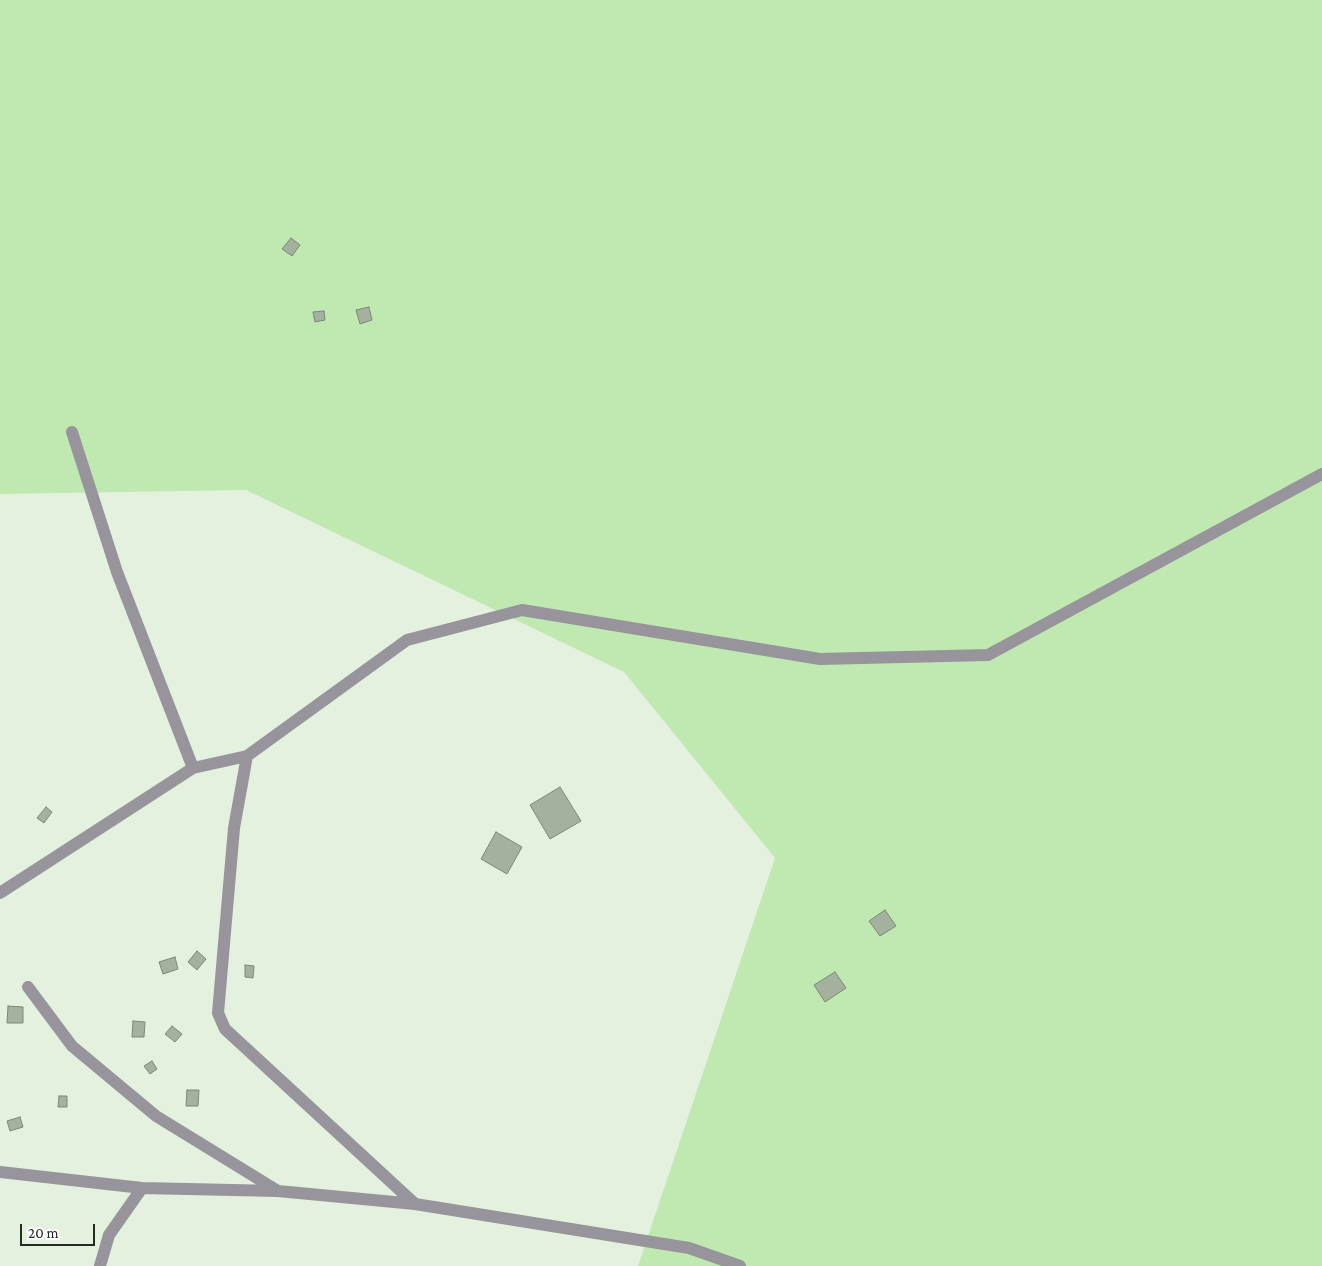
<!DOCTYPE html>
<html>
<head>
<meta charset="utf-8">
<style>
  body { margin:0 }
  #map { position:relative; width:1322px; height:1266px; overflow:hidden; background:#e3f1de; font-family:"Crimson Pro",serif }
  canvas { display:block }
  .scale { position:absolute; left:20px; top:1224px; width:75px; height:22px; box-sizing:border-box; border:2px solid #252a23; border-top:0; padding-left:6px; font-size:15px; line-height:18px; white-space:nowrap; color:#252a23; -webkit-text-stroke:4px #fff; paint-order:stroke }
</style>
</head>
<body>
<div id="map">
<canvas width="1322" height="1266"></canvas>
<div class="scale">20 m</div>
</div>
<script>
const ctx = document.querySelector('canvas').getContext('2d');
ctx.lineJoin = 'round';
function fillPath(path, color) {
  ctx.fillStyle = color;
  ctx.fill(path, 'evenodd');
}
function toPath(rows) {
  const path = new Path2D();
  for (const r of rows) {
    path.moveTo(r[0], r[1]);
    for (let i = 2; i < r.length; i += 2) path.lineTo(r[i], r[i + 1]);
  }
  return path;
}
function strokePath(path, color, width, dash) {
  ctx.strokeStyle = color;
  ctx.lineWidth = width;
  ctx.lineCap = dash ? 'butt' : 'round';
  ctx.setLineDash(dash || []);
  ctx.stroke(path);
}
fillPath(toPath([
  [0,0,1322,0,1322,1266,638,1266,775,858,624,672,246,490,0,494]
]), '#c0e9b2');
const building = toPath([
  [291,238,300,245,292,256,282,249,291,238],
  [369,307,372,320,360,324,356,310,369,307],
  [324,311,325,320,315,322,313,312,324,311],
  [560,787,581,821,550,839,530,805,560,787],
  [46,807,52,812,44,823,37,818,46,807],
  [496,832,522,847,507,874,481,859,496,832],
  [885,910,896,926,880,936,869,921,885,910],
  [197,951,206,959,197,970,188,962,197,951],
  [175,957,178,969,163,974,159,962,175,957],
  [245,965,254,966,253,978,245,977,245,965],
  [835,972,846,988,825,1002,814,985,835,972],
  [8,1006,23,1007,23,1023,7,1023,8,1006],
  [133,1021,145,1022,144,1037,132,1037,133,1021],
  [172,1026,182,1034,175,1042,165,1034,172,1026],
  [152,1061,157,1069,150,1074,144,1066,152,1061],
  [187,1090,199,1090,198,1106,186,1106,187,1090],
  [59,1096,67,1096,67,1107,58,1107,59,1096],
  [20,1117,23,1127,10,1131,7,1121,20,1117]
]);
fillPath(building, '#a4b19f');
strokePath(building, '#7c8878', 1);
strokePath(toPath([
  [72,432,117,572,193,768],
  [0,893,193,768,247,756],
  [28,987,72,1046,156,1116,278,1191],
  [0,1172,142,1188,278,1191,415,1204,689,1248,740,1266],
  [415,1204,225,1029,218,1013,234,828,247,756,407,640,522,610,820,659,988,655,1322,474],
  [100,1266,109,1235,142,1188]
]), '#97949c', 12);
</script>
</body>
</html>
